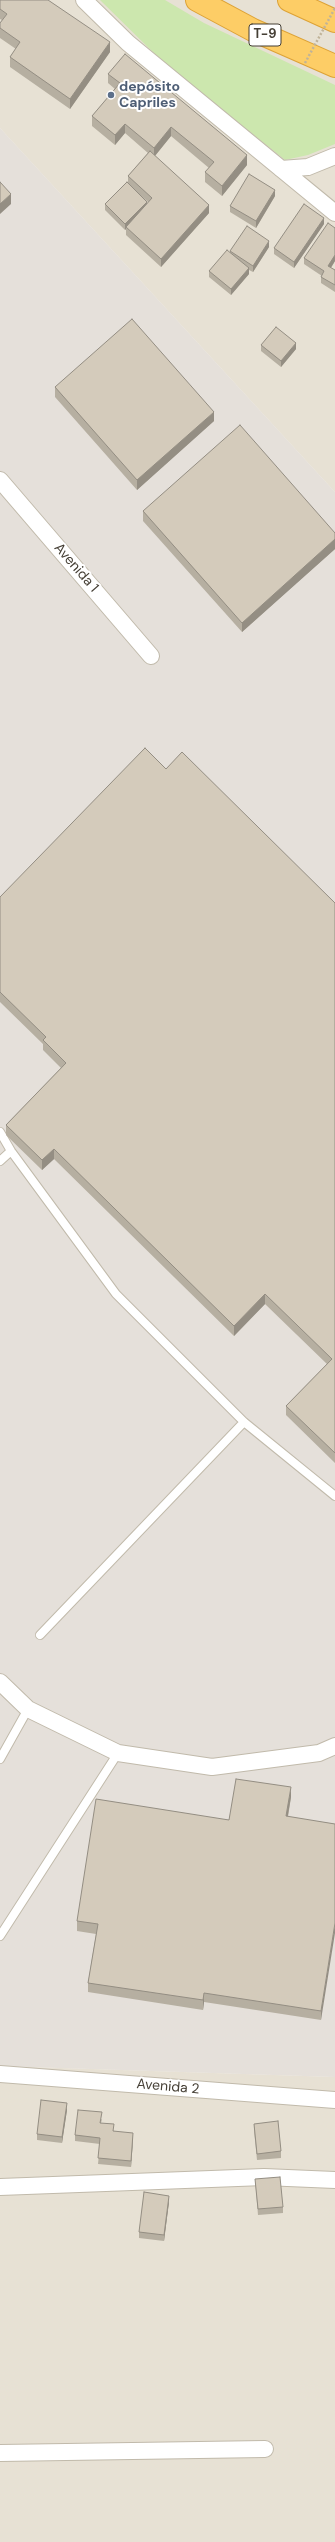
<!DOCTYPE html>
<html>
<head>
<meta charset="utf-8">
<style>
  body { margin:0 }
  canvas { display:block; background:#f3efe6 }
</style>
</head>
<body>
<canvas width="335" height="2542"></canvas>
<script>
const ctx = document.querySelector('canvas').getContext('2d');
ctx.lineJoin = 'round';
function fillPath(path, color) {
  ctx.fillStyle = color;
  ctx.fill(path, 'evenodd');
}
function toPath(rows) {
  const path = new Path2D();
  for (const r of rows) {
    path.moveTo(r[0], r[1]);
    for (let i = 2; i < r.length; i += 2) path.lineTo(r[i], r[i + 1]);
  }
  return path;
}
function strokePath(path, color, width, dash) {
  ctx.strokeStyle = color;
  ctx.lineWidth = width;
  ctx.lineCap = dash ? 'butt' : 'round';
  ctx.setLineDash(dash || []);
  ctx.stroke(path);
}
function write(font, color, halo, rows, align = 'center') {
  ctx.font = font + ' "DM Sans",sans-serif';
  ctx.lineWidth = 4;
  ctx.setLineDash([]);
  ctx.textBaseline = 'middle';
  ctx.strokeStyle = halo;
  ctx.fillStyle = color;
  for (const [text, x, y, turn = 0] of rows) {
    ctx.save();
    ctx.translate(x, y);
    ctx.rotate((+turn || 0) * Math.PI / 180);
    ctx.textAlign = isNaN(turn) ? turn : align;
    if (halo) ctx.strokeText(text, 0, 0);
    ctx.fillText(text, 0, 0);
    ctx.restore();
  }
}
fillPath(toPath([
  [0,0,335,0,335,492,0,128],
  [0,2066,335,2077,335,2542,0,2542]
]), '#e7e1d4');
fillPath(toPath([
  [0,128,335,492,335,2077,0,2066]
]), '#e5e0da');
fillPath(toPath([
  [100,0,165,0,204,23,335,85,335,144,308,155,285,160,165,64]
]), '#cce7ae');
const lane = toPath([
  [0,1132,11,1151,116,1294,244,1422,335,1496],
  [0,1161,11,1151],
  [40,1635,244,1422],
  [0,1759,28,1709],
  [0,1936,118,1753]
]);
const street = toPath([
  [84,0,128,43,335,213],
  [281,169,308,167,335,156],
  [0,480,151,656],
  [0,1682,28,1709,118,1753,212,1767,319,1753,335,1746],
  [0,2074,335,2100],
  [0,2187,264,2177,335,2180],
  [0,2453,265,2449]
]);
const highway = toPath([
  [197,0,253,30,335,66],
  [289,0,335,21]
]);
strokePath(lane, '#c1baab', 10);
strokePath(street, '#c1baab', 18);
strokePath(highway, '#dda236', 24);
strokePath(lane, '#fff', 8);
strokePath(street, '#fff', 16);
strokePath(highway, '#fdcd66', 22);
strokePath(toPath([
  [305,63,335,8]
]), '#c0b399', 2.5, [2, 2]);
fillPath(toPath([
  [0,0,110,52,70,109,10,67,10,57,16,49,0,38,0,23,2,20,0,19],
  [108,74,247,165,222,196,205,182,205,172,209,168,171,136,155,156,209,213,161,267,126,235,126,229,125,230,105,210,105,204,128,183,128,176,148,153,125,133,115,145,92,126,92,116,115,89,108,83],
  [138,193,148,202,147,204],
  [275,196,256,228,230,212,230,206],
  [324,224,294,268,274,254,274,248],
  [335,228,335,261,331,268,335,270,335,292,321,283,321,277,322,276,304,264,304,258],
  [269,247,253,272,249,270,249,274,231,295,209,277,209,271,230,252,230,251],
  [261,345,296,349,281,367,261,351],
  [55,387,214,421,137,490,55,397],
  [143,511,335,533,335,549,242,632,143,521],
  [166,769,335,903,335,1463,286,1415,286,1406,327,1364,265,1304,234,1336,54,1159,42,1170,6,1135,6,1125,61,1068,43,1050,43,1044,0,1002,0,897],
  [291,1797,288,1817,335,1824,321,2020,204,2002,203,2010,88,1992,88,1983,96,1934,77,1931,77,1921,229,1820],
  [67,2110,62,2143,37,2140,37,2134],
  [102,2119,101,2123,114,2131,133,2139,131,2167,98,2164,100,2144,75,2141,75,2135],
  [254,2124,281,2151,281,2158,257,2160,254,2130],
  [255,2179,283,2207,283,2213,258,2215],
  [169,2202,164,2241,139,2238,139,2232]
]), '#b6afa1');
fillPath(toPath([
  [110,42,110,52,70,109,70,99],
  [125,124,125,133,115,145,115,135],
  [171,127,171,136,154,157,154,148],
  [247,155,247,165,222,196,222,186],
  [275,190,275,196,256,228,256,221],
  [11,194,11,204,0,214,0,204],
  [147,202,147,208,126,227,126,229,125,230,125,224],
  [209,205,209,213,161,267,161,259],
  [324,218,324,224,294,268,294,262],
  [269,241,269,247,253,272,253,266],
  [335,255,335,261,328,272,328,266],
  [249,268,249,274,231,295,231,289],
  [296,343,296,349,281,367,281,361],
  [214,412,214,421,137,490,137,480],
  [335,539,335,549,242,632,242,623],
  [54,1149,54,1159,42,1170,42,1160],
  [265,1294,265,1304,234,1336,234,1326],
  [291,1787,291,1797,286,1826,286,1816],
  [335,1923,335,1933,321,2020,321,2011],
  [204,1993,204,2002,203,2010,203,2000],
  [67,2103,67,2110,62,2143,62,2137],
  [133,2133,133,2139,131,2167,131,2161],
  [169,2196,169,2202,164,2241,164,2235]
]), '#948e83');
const building = toPath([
  [0,0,48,0,110,42,70,99,10,57,20,42,0,28,0,23,7,14,0,9,0,0],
  [125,54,247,155,222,186,205,172,214,162,171,127,154,148,125,124,115,135,92,116,120,83,108,74,125,54],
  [150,151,209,205,161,259,126,227,152,198,128,176,150,151],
  [249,174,275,190,256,221,230,206,249,174],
  [0,182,11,194,0,204,0,182],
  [127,182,147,202,125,224,105,204,127,182],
  [304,204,324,218,294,262,274,248,304,204],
  [328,223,335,228,335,255,328,266,335,270,335,285,321,277,324,271,304,258,328,223],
  [247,226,269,241,253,266,230,251,247,226],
  [227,250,249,268,231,289,209,271,227,250],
  [132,319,214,412,137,480,55,387,132,319],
  [276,327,296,343,281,361,261,345,276,327],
  [240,425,335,533,335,539,242,623,143,511,240,425],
  [145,748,166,769,182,752,335,903,335,1453,286,1406,332,1359,265,1294,234,1326,54,1149,42,1160,6,1125,66,1063,43,1040,46,1037,0,992,0,897,145,748],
  [236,1779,291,1787,286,1816,335,1824,335,1923,321,2011,204,1993,203,2000,88,1983,98,1924,77,1921,96,1799,229,1820,236,1779],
  [41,2100,67,2103,62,2137,37,2134,41,2100],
  [78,2110,102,2112,100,2123,114,2124,113,2131,133,2133,131,2161,98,2158,100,2138,75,2135,78,2110],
  [278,2121,281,2151,257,2154,254,2124,278,2121],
  [280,2177,283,2207,258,2209,255,2179,280,2177],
  [144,2192,169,2196,164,2235,139,2232,144,2192]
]);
fillPath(building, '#d4cbbb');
strokePath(building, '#948e83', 1);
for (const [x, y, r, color] of [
  [111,95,4,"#5c6f8a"]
]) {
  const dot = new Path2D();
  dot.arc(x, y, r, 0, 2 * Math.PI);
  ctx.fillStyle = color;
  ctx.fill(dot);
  strokePath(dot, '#fff', 1.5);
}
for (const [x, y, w] of [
  [265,35,32]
]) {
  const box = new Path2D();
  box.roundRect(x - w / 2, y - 11, w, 22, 3);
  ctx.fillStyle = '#fff';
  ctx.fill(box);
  strokePath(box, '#453f35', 1);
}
write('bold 13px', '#453f35', null, [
  ["T-9",265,35]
]);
write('bold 14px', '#4e5e75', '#fff', [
  ["depósito",119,87],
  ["Capriles",119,103]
], 'left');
write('14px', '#453f35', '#fff', [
  ["Avenida 1",76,568,49],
  ["Avenida 2",168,2087,5]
]);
</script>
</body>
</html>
